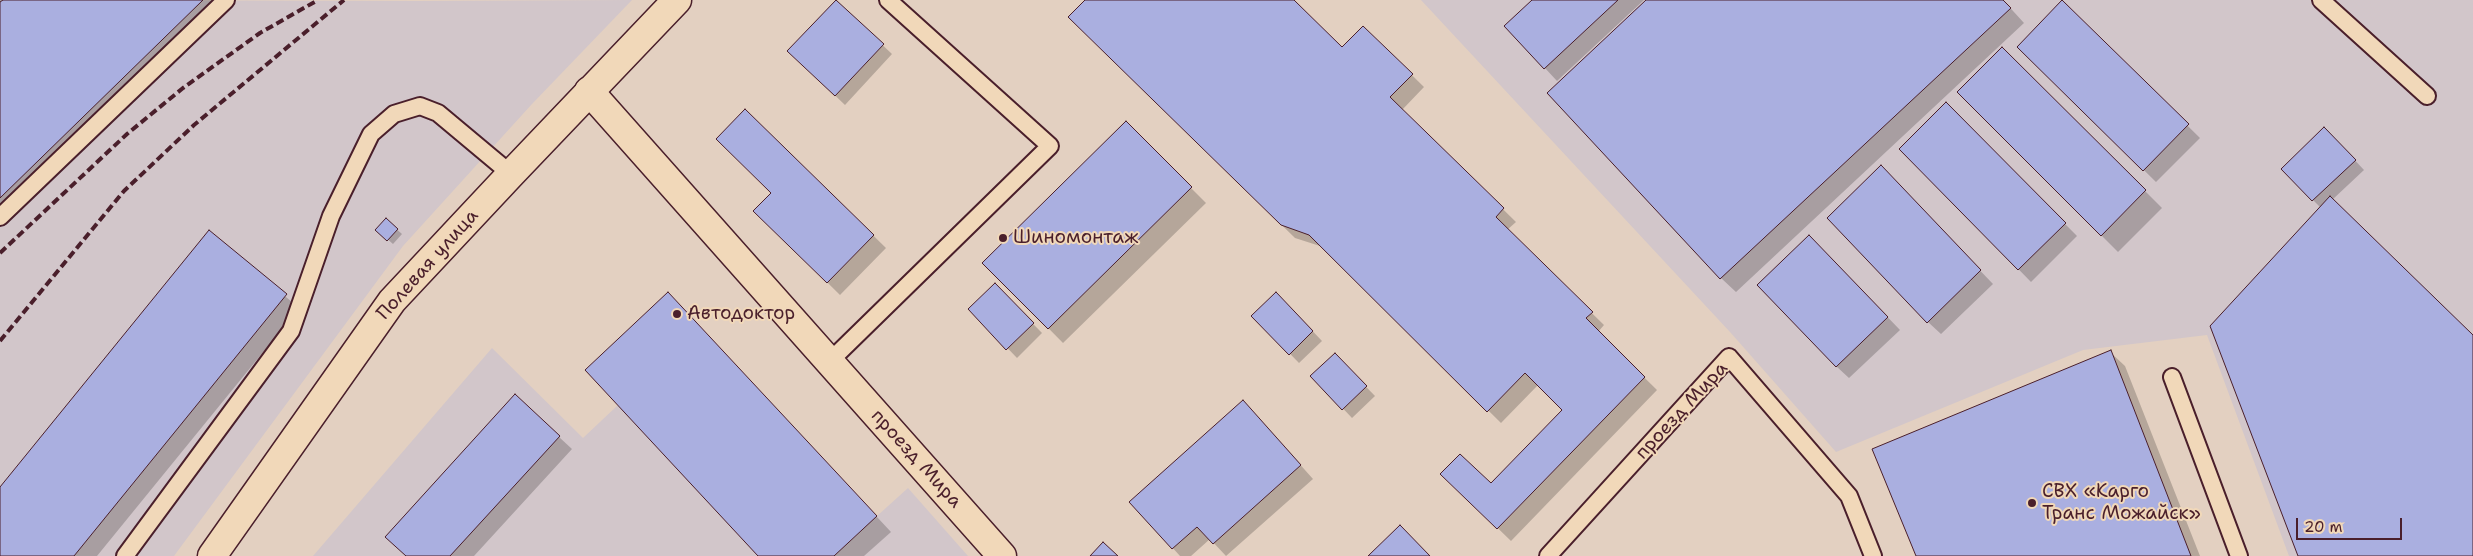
<!DOCTYPE html>
<html>
<head>
<meta charset="utf-8">
<style>
  body { margin:0 }
  #map { position:relative; width:2473px; height:556px; overflow:hidden; background:#e3d0c1; font-family:"Shantell Sans",sans-serif }
  canvas { display:block }
  .scale { position:absolute; left:2296px; top:518px; width:106px; height:22px; box-sizing:border-box; border:2px solid #4a1f2b; border-top:0; padding-left:6px; font-size:15px; line-height:18px; white-space:nowrap; color:#4a1f2b; -webkit-text-stroke:4px #f1d8b9; paint-order:stroke }
</style>
</head>
<body>
<div id="map">
<canvas width="2473" height="556"></canvas>
<div class="scale">20 m</div>
</div>
<script>
const ctx = document.querySelector('canvas').getContext('2d');
ctx.lineJoin = 'round';
function fillPath(path, color) {
  ctx.fillStyle = color;
  ctx.fill(path, 'evenodd');
}
function toPath(rows) {
  const path = new Path2D();
  for (const r of rows) {
    path.moveTo(r[0], r[1]);
    for (let i = 2; i < r.length; i += 2) path.lineTo(r[i], r[i + 1]);
  }
  return path;
}
function strokePath(path, color, width, dash) {
  ctx.strokeStyle = color;
  ctx.lineWidth = width;
  ctx.lineCap = dash ? 'butt' : 'round';
  ctx.setLineDash(dash || []);
  ctx.stroke(path);
}
function write(font, color, halo, rows, align = 'center') {
  ctx.font = font + ' "Shantell Sans",sans-serif';
  ctx.lineWidth = 4;
  ctx.setLineDash([]);
  ctx.textBaseline = 'middle';
  ctx.strokeStyle = halo;
  ctx.fillStyle = color;
  for (const [text, x, y, turn = 0] of rows) {
    ctx.save();
    ctx.translate(x, y);
    ctx.rotate((+turn || 0) * Math.PI / 180);
    ctx.textAlign = isNaN(turn) ? turn : align;
    if (halo) ctx.strokeText(text, 0, 0);
    ctx.fillText(text, 0, 0);
    ctx.restore();
  }
}
fillPath(toPath([
  [0,0,420,1,632,0,532,104,403,246,174,556,0,556],
  [1421,0,2473,0,2473,556,2289,556,2207,335,2083,350,1836,452,1730,332],
  [492,348,583,438,618,405,758,556,313,556],
  [908,488,968,556,834,556,877,516]
]), '#d2c6ca');
fillPath(toPath([
  [0,0,228,0,0,223],
  [1086,0,1292,0,1342,49,1363,27,1424,87,1402,110,1516,222,1507,230,1604,325,1598,332,1657,390,1511,541,1442,474,1491,485,1564,410,1538,385,1501,423,1323,247,1295,238,1069,17],
  [1534,0,1644,0,1557,81,1506,26],
  [1648,0,2003,0,2024,23,1736,292,1721,278],
  [836,1,892,54,845,105,798,60],
  [2062,2,2200,138,2156,182,2019,47],
  [2002,48,2162,208,2118,252,1958,92],
  [1946,104,2077,236,2031,282,1901,149],
  [745,110,886,248,840,295,755,211,773,193],
  [1126,123,1206,203,1063,343,984,263],
  [2334,138,2364,170,2332,200,2473,337,2473,556,2299,556,2321,208,2282,169],
  [1893,180,1993,284,1941,334,1928,322],
  [386,220,402,234,393,244,377,230],
  [209,232,299,308,97,556,0,556,0,489],
  [1822,249,1900,330,1849,378,1836,366],
  [995,285,1042,333,1017,358,970,309],
  [1286,303,1322,341,1299,363,1253,316],
  [683,309,891,532,864,556,760,556],
  [2110,352,2125,366,2200,556,1917,556],
  [1335,355,1375,396,1352,418,1312,376],
  [1255,414,1313,479,1226,556,1210,539,1191,556,1180,556,1131,502],
  [559,437,572,449,474,556,406,556]
]), '#0003');
const building = toPath([
  [3,0,203,0,0,198,0,2,3,0],
  [836,0,884,44,835,96,787,51,836,0],
  [1085,0,1294,0,1342,47,1363,26,1413,74,1390,97,1504,208,1496,217,1593,312,1586,318,1645,377,1497,529,1440,474,1460,454,1491,483,1562,410,1525,373,1487,412,1309,235,1281,225,1068,17,1085,0],
  [1532,0,1618,0,1544,69,1504,26,1532,0],
  [1646,0,2003,0,2011,8,1720,279,1547,93,1646,0],
  [2062,0,2189,124,2143,171,2017,47,2062,0],
  [2002,47,2146,190,2101,236,1957,92,2002,47],
  [1946,102,2066,223,2018,270,1899,149,1946,102],
  [745,109,874,235,827,283,753,211,771,193,716,139,745,109],
  [1126,121,1192,187,1048,329,982,263,1126,121],
  [2324,127,2356,160,2312,201,2281,169,2324,127],
  [1881,165,1981,270,1927,323,1827,218,1881,165],
  [2330,196,2473,335,2473,556,2298,556,2210,326,2330,196],
  [386,218,398,229,387,241,375,230,386,218],
  [209,230,287,294,74,556,0,556,0,487,209,230],
  [1809,235,1888,317,1836,367,1757,285,1809,235],
  [995,283,1034,323,1006,350,968,309,995,283],
  [668,292,877,516,834,556,758,556,585,370,668,292],
  [1276,292,1313,331,1289,355,1251,316,1276,292],
  [2111,350,2191,556,1916,556,1872,449,2111,350],
  [1335,353,1367,386,1342,410,1310,376,1335,353],
  [515,394,560,436,450,556,406,556,385,537,515,394],
  [1243,400,1301,465,1213,544,1197,527,1172,549,1129,502,1243,400],
  [1400,525,1430,556,1368,556,1400,525],
  [1103,542,1118,556,1090,556,1103,542]
]);
fillPath(building, '#aaafe0');
strokePath(building, '#4a1f2b', 1);
const lane = toPath([
  [2321,0,2427,96],
  [0,217,226,0],
  [829,362,1050,146,888,0],
  [2172,377,2239,556],
  [125,556,291,331,331,216,371,134,394,114,420,106,438,113,511,174],
  [1548,556,1729,357,1849,496,1873,556]
]);
const street = toPath([
  [589,91,1002,556]
]);
const secondary = toPath([
  [212,556,392,301,511,174,677,0]
]);
strokePath(lane, '#4a1f2b', 20);
strokePath(street, '#4a1f2b', 31);
strokePath(secondary, '#4a1f2b', 31);
strokePath(lane, '#f1d8b9', 16);
strokePath(street, '#f1d8b9', 28);
strokePath(secondary, '#f1d8b9', 28);
strokePath(toPath([
  [0,253,127,134,183,88,260,33,318,0],
  [0,341,124,191,194,125,344,0]
]), '#4a1f2b', 4, [8, 4]);
for (const [x, y, r, color] of [
  [1003,238,5,"#4a1f2b"],
  [677,314,5,"#4a1f2b"],
  [2032,503,5,"#4a1f2b"]
]) {
  const dot = new Path2D();
  dot.arc(x, y, r, 0, 2 * Math.PI);
  ctx.fillStyle = color;
  ctx.fill(dot);
  strokePath(dot, '#f1d8b9', 2);
}
write('19px', '#4a1f2b', '#f1d8b9', [
  ["Шиномонтаж",1013,238],
  ["Автодоктор",687,314],
  ["СВХ «Карго",2042,492],
  ["Транс Можайск»",2042,514]
], 'left');
write('19px', '#4a1f2b', '#f1d8b9', [
  ["Полевая улица",428,265,-48],
  ["проезд Мира",1682,411,-47],
  ["проезд Мира",916,459,48]
]);
</script>
</body>
</html>
